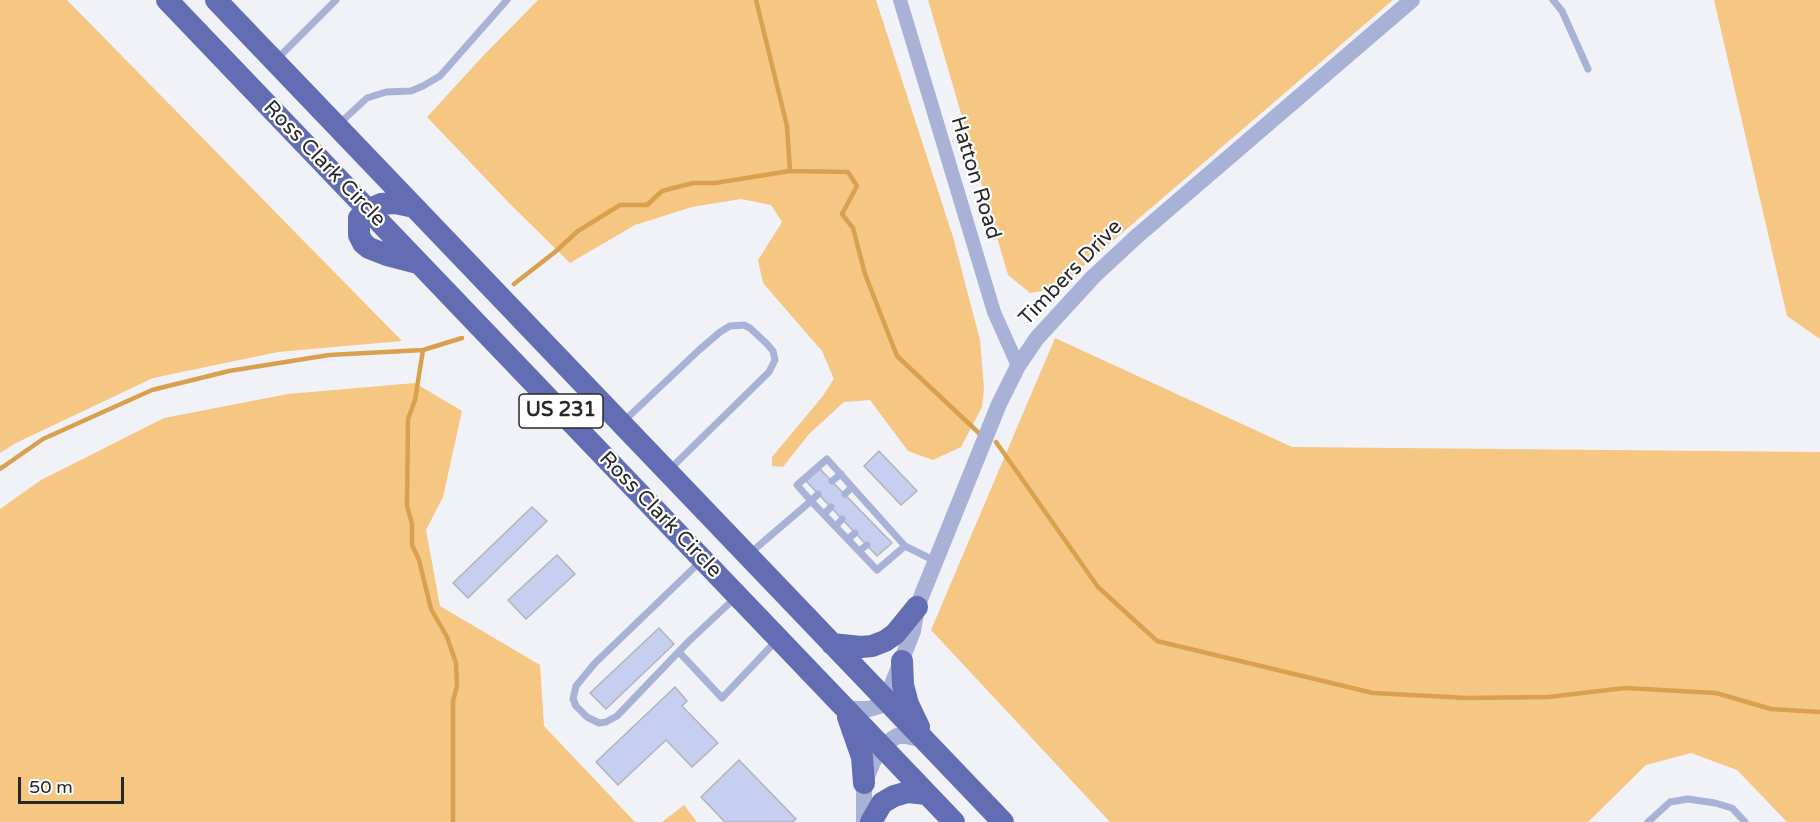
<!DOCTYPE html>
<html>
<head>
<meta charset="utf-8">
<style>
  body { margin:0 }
  #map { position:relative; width:1820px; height:822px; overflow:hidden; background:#f1f2f8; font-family:"Varela Round",sans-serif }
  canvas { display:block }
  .scale { position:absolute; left:18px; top:777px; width:106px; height:27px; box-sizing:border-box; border:3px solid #28282a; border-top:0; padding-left:8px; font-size:18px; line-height:21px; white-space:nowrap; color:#28282a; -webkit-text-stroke:4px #fff; paint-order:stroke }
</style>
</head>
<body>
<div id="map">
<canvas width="1820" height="822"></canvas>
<div class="scale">50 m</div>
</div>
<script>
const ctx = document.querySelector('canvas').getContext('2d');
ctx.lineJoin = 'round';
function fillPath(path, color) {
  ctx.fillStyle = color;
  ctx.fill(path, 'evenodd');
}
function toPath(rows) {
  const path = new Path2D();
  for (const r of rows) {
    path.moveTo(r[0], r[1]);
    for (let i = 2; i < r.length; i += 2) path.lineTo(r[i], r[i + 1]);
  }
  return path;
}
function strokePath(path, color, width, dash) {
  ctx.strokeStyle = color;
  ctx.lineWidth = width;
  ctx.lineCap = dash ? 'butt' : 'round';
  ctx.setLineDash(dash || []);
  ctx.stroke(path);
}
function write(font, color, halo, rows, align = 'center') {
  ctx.font = font + ' "Varela Round",sans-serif';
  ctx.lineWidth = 4.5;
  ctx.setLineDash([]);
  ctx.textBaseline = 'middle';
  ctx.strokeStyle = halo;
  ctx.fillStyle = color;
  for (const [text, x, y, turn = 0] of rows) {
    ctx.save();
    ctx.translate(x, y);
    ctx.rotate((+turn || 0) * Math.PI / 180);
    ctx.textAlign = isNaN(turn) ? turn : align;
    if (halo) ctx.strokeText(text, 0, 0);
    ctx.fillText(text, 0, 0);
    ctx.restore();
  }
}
fillPath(toPath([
  [0,0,67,0,402,341,278,352,153,378,16,443,0,453],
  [538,0,876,0,953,237,980,340,984,388,982,407,961,447,933,460,908,451,870,400,844,402,809,434,783,467,772,466,772,457,822,397,834,379,822,351,763,283,758,260,782,222,771,205,741,199,692,207,635,225,570,263,511,205,427,117,483,56],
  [928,0,1393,0,1058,288,1030,293,1008,275],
  [1714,0,1820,0,1820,339,1787,316],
  [1055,338,1292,447,1820,452,1820,822,1787,822,1737,770,1691,753,1646,765,1588,822,1110,822,931,630],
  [415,383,462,411,443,497,426,530,440,606,540,665,544,726,635,822,0,822,0,509,41,480,164,418,288,394],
  [684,805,697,822,662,822]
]), '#f6c683');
strokePath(toPath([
  [756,0,787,126,790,171],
  [514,284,555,252,578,231,620,205,647,205,662,191,693,183,715,183,790,171,848,172,857,186,842,214,853,228,865,274,897,356,981,435],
  [423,350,415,400,408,419,407,506,412,524,412,545,419,560,431,609,447,637,456,663,457,686,453,701,453,822],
  [996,442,1098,587,1157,641,1373,693,1467,698,1548,697,1625,688,1716,693,1771,709,1820,712],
  [0,469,43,439,152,390,229,371,329,355,423,350,462,338]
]), '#d9a14e', 4.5);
const building = toPath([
  [879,451,917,491,901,505,864,466,879,451],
  [820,469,892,543,877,556,806,481,820,469],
  [532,507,547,521,468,598,453,583,532,507],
  [557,555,575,574,526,619,508,600,557,555],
  [659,628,674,644,606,709,590,693,659,628],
  [675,687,687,701,682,706,718,743,692,767,666,740,618,785,596,762,675,687],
  [739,760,796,819,792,822,725,822,701,797,739,760]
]);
fillPath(building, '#c7cff1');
strokePath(building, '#b2b3b9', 1.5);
strokePath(toPath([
  [1553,0,1562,11,1588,69],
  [277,59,336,0],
  [339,124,367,98,386,92,411,91,423,86,440,76,507,0],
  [625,420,698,351,720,332,730,326,744,325,750,328,766,343,773,351,775,360,769,372,669,470],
  [832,481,841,474],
  [818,494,811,501,797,485,827,459,905,546],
  [845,494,852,487],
  [824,514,831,507],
  [836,526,842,519],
  [848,539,855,533],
  [859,551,867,545],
  [749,554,811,501,877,570,905,546,935,561],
  [701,561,595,663,576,686,573,699,576,706,587,717,599,723,606,722,617,716,688,642,736,597],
  [679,652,722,698,776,641],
  [1648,822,1670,802,1688,799,1715,803,1732,808,1745,822]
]), '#a8b1d6', 7);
strokePath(toPath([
  [900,0,994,312,1018,366]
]), '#a8b1d6', 14);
strokePath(toPath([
  [846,709,869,709,879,706,886,700,913,631,917,607,999,404,1018,366,1037,338,1093,277,1136,237,1412,0],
  [864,822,864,783,873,762,882,746,897,736,906,736,924,740]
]), '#a8b1d6', 16);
strokePath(toPath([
  [167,0,954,822],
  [216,0,1003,822],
  [414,207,395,203,381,204,367,210,359,218,359,235,363,243,369,248,387,255,418,263],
  [832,644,861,647,872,646,885,641,895,634,917,607],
  [902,661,903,685,908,704,919,727],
  [848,717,862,757,864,783],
  [871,822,882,803,894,796,908,792,927,794]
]), '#626db4', 22);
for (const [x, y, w] of [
  [561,411,84]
]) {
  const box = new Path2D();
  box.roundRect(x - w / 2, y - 17, w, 34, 4.5);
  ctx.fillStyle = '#fff';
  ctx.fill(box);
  strokePath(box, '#28282a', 1.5);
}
write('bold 20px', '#28282a', null, [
  ["US 231",561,411]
]);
write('21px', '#28282a', '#fff', [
  ["Ross Clark Circle",324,164,46],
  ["Hatton Road",975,178,73],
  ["Timbers Drive",1071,273,-46],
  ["Ross Clark Circle",660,515,46]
]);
</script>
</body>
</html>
